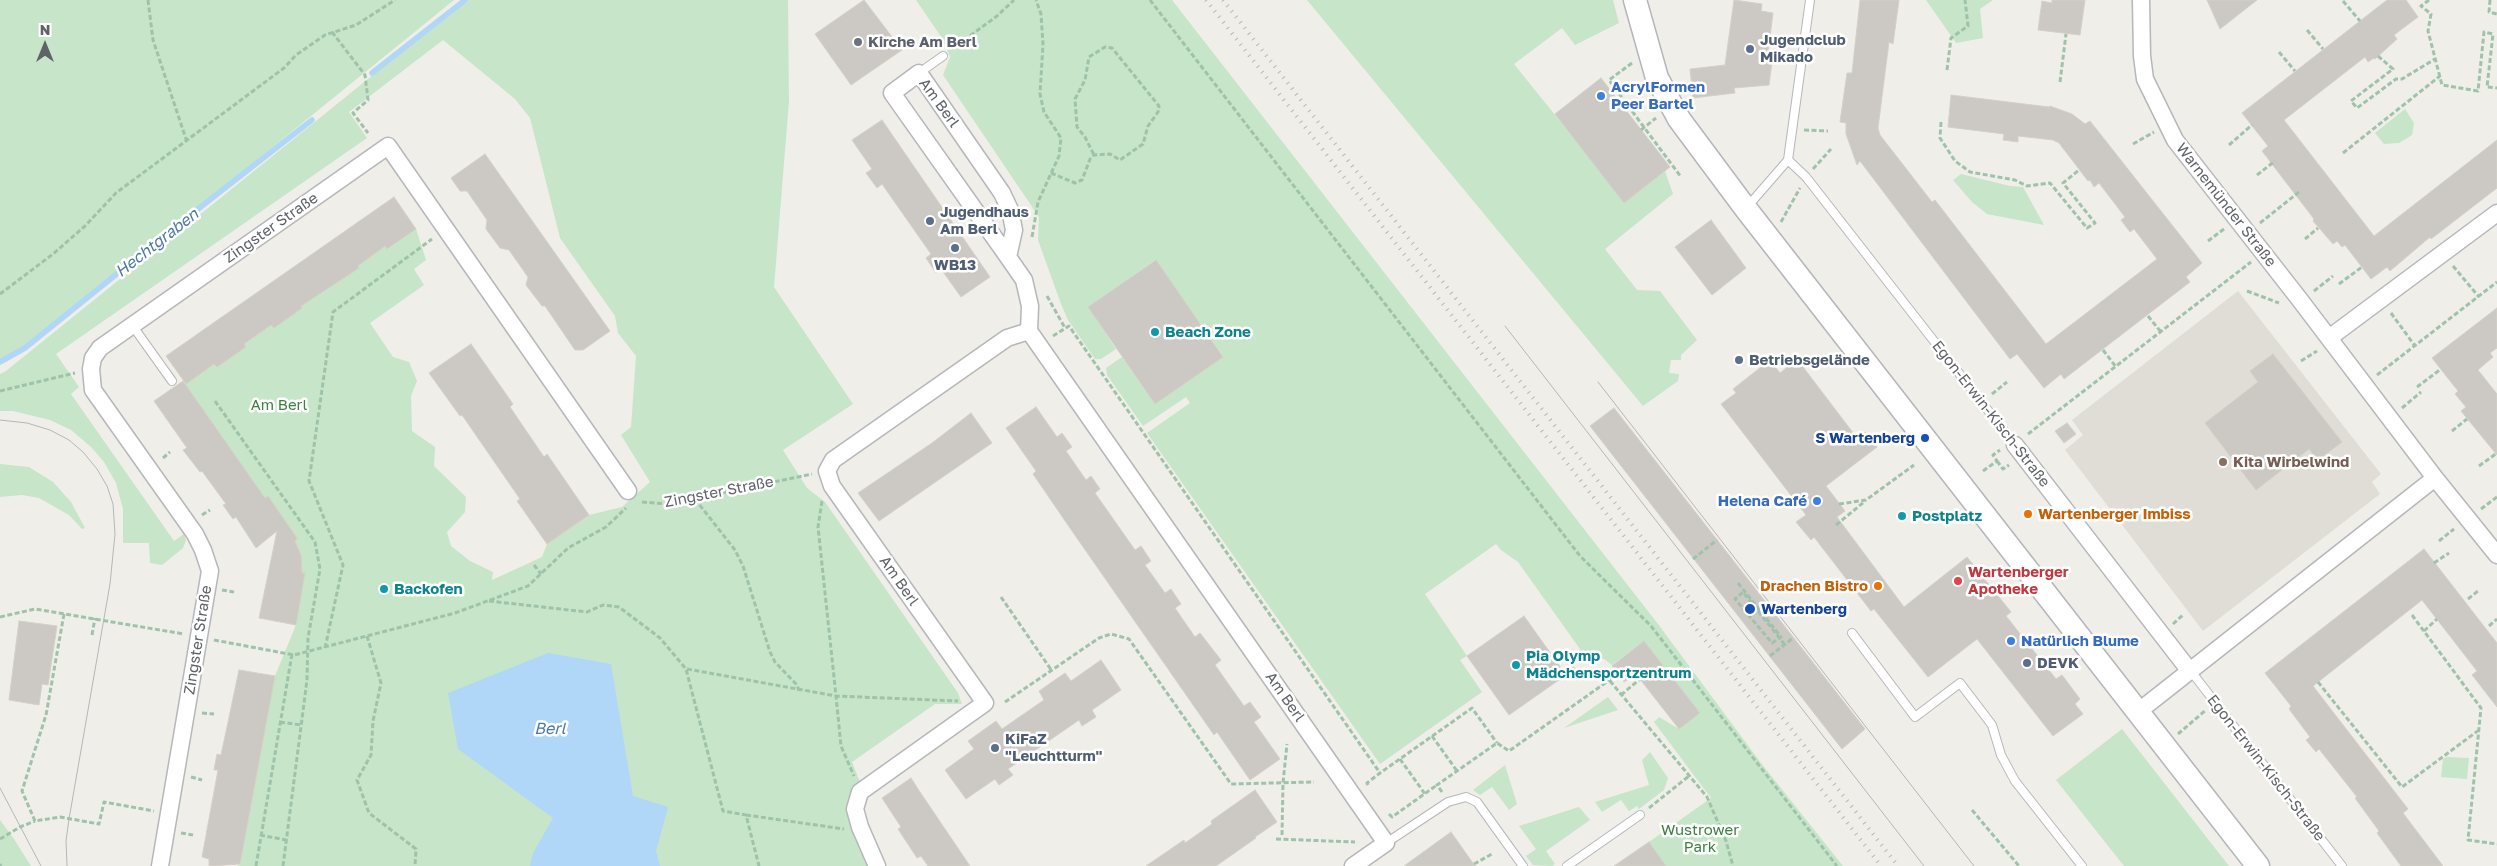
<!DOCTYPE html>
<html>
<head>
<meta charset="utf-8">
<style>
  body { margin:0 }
  #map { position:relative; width:2497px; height:866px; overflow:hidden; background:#f0eee8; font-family:"Golos Text",sans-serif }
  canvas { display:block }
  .north { position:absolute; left:20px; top:20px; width:50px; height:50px; -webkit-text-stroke:4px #fff; paint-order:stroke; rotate:0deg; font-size:14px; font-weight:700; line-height:20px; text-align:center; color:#5f6267 }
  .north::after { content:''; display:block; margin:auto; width:18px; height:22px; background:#5f6267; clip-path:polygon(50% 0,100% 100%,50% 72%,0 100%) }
</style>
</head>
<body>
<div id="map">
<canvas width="2497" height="866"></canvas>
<div class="north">N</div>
</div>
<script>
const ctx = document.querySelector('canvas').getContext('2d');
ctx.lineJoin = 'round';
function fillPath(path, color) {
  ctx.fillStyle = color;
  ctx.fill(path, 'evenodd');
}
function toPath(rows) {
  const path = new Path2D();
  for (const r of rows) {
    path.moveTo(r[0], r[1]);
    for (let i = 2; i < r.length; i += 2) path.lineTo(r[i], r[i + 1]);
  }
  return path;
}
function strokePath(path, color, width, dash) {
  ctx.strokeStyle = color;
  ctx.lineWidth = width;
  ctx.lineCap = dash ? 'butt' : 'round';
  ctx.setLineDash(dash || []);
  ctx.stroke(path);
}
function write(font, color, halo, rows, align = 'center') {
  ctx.font = font + ' "Golos Text",sans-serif';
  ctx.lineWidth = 5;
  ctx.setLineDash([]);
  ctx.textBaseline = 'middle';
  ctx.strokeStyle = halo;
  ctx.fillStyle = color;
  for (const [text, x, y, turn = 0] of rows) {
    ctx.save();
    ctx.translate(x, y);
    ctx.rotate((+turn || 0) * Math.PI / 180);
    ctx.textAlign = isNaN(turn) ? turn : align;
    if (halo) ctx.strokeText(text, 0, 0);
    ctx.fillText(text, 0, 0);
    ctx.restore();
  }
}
fillPath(toPath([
  [2238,291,2381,474,2372,482,2380,494,2203,631,2065,450,2083,435,2072,420]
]), '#e0ddd6');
fillPath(toPath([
  [0,0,454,0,25,348,0,362],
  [466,0,788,0,789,101,774,287,853,404,783,450,807,488,825,502,958,693,962,704,935,704,852,762,860,782,870,866,237,866,240,864,275,676,296,625,305,574,302,573,301,555,295,541,297,538,268,496,265,498,185,384,214,364,217,367,246,347,244,344,271,325,274,327,302,308,301,305,359,268,358,266,385,246,388,249,416,229,426,260,414,269,424,285,370,323,393,357,409,362,417,381,411,396,412,431,435,447,434,466,466,497,465,512,447,532,451,546,470,561,493,572,492,580,542,557,547,544,589,515,622,507,650,482,621,435,631,427,636,356,618,333,615,316,560,238,530,118,515,99,443,40,349,112,367,138,56,354,79,387,71,394,174,541,184,534,186,540,183,548,162,565,150,563,149,543,123,543,123,509,116,483,104,462,91,447,71,430,50,420,13,411,0,411,0,374,6,371],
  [916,0,1172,0,1658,624,1761,763,1843,866,1666,866,1649,842,1711,798,1654,722,1659,717,1679,729,1700,713,1644,641,1612,665,1604,659,1590,659,1585,652,1571,662,1576,669,1572,672,1565,660,1580,649,1518,562,1501,550,1496,544,1425,594,1467,656,1460,660,1482,692,1380,764,1147,433,1190,403,1186,397,1143,426,1107,375,1106,368,1122,357,1155,404,1223,356,1155,260,1088,307,1116,349,1101,359,1095,359,1068,320,1061,304,1038,240,1039,217,943,75,950,57,942,38],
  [1307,0,1613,0,1619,23,1575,45,1562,28,1514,64,1625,202,1665,171,1673,194,1605,249,1637,290,1660,291,1697,340,1681,355,1681,360,1671,360,1669,373,1679,374,1678,381,1643,406],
  [1926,0,1993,0,1980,9,1983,38,1956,43],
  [2405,109,2414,123,2412,135,2399,143,2384,144,2375,133],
  [1961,174,2010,186,2023,187,2044,225,1987,214,1972,202,1953,180],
  [0,464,29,467,53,482,71,502,85,528,82,529,69,515,39,498,22,495,0,497],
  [1608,697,1618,710,1564,728],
  [2122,729,2229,866,2124,866,2056,780],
  [1650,752,1668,778,1664,790,1639,809,1637,806,1629,811,1621,800,1602,812,1595,802,1649,785,1642,760],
  [2447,757,2469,758,2467,779,2441,777,2443,759],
  [1505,765,1517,804,1509,810,1492,787,1480,795,1473,790],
  [1579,807,1590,820,1546,851,1555,864,1552,866,1533,865,1526,856,1536,849,1519,826],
  [0,820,14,839,31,866,0,866]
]), '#c7e5c8');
fillPath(toPath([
  [548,653,611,664,633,796,668,807,656,851,660,866,530,866,533,853,553,818,458,749,448,693]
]), '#b0d7f8');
strokePath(toPath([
  [372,73,465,0],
  [0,362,25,348,170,231,312,120]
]), '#b0d7f8', 5.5);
const building = toPath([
  [864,0,902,50,851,85,815,34,864,0],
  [1734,0,1762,4,1761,11,1773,13,1767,61,1772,62,1769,85,1734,88,1735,93,1693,98,1690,69,1725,65,1734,0],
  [1860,0,1899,0,1893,44,1889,42,1878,128,1880,135,1932,202,1935,200,2046,344,2157,259,2134,229,2130,232,2121,220,2125,217,2099,183,2094,187,2090,180,2088,181,2059,143,2053,140,2018,136,2018,142,2003,140,2004,134,1948,127,1951,95,2049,107,2050,106,2072,114,2085,124,2090,121,2202,263,2186,277,2190,282,2064,379,2061,374,2044,388,2017,354,2010,359,1860,161,1857,165,1846,134,1846,123,1840,122,1847,73,1852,73,1860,0],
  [2052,0,2085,0,2080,35,2038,30,2042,1,2052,3,2052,0],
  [2207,0,2257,0,2220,29,2207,0],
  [2387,0,2406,0,2418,17,2394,35,2397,39,2375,59,2374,58,2368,62,2365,57,2284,120,2374,236,2497,140,2497,188,2431,239,2430,237,2390,271,2387,267,2371,279,2345,245,2342,247,2337,241,2333,244,2313,221,2314,219,2262,151,2268,146,2242,113,2387,0],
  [1601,78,1670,167,1624,203,1555,114,1601,78],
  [882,120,990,277,961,297,941,269,936,273,926,258,931,254,882,184,877,188,866,173,872,169,852,140,882,120],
  [485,154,610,331,583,350,575,350,545,306,542,306,526,285,528,277,509,250,500,248,486,229,487,220,467,191,460,191,451,178,485,154],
  [394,197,416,229,387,249,385,246,358,266,359,268,301,306,302,308,274,328,271,325,244,344,246,347,217,367,214,364,186,384,166,356,394,197],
  [1711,220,1746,268,1712,295,1675,247,1711,220],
  [1156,260,1223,357,1155,404,1088,307,1156,260],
  [2497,308,2497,348,2490,353,2493,357,2478,370,2497,394,2497,455,2461,411,2466,407,2455,394,2458,391,2432,358,2497,308],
  [471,344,513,404,510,407,544,457,547,454,589,515,547,544,517,501,520,499,462,415,460,416,429,373,471,344],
  [2273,354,2342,442,2318,460,2309,449,2256,490,2205,423,2258,382,2250,371,2273,354],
  [1797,359,1857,438,1865,432,1877,447,1826,486,1845,511,1837,517,1904,607,1967,557,2011,612,2006,616,2056,679,2062,675,2080,699,2075,704,2083,714,2053,736,1977,639,1928,677,1874,609,1871,611,1814,537,1811,540,1796,522,1806,515,1721,404,1736,393,1733,389,1770,360,1780,373,1797,359],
  [183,381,265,498,268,496,297,538,295,541,301,555,302,573,305,573,296,625,259,618,277,531,256,548,236,517,233,519,223,505,226,504,202,471,200,472,183,450,187,448,154,401,183,381],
  [1036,407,1057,437,1062,433,1072,447,1066,451,1086,480,1091,476,1100,489,1095,493,1135,550,1141,546,1151,561,1145,565,1165,593,1171,589,1181,604,1175,608,1195,637,1200,633,1221,660,1215,665,1244,706,1250,702,1261,717,1254,722,1280,759,1250,780,1217,732,1214,735,1072,531,1033,474,1036,471,1006,428,1036,407],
  [1614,408,1865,729,1842,749,1590,426,1614,408],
  [971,413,992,443,879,521,858,493,932,443,971,413],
  [2067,423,2076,434,2064,443,2055,431,2067,423],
  [2424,549,2497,643,2497,707,2476,680,2472,675,2477,671,2422,600,2313,686,2408,809,2403,813,2443,866,2401,866,2377,833,2379,831,2355,798,2357,797,2319,749,2316,752,2306,740,2310,737,2289,709,2291,706,2265,673,2424,549],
  [1524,616,1566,675,1509,715,1467,656,1524,616],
  [19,621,57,626,48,685,42,684,39,705,9,700,19,621],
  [1644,641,1700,713,1679,729,1636,674,1624,682,1612,666,1644,641],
  [1101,660,1121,690,1092,710,1096,717,1082,726,1079,720,1008,769,1013,775,999,785,995,779,966,799,945,770,974,749,968,741,996,721,1002,729,1044,700,1039,691,1065,673,1071,681,1101,660],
  [239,670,275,676,240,864,209,866,209,859,202,857,218,770,214,770,217,754,221,755,239,670],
  [911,778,920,792,970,866,928,866,921,856,917,858,898,829,901,827,882,798,911,778],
  [1255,790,1277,822,1255,837,1256,838,1216,866,1146,866,1184,840,1185,843,1212,824,1211,821,1255,790],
  [1451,832,1475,866,1404,866,1451,832],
  [1649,842,1666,866,1614,866,1649,842]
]);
fillPath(building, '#ccc9c4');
strokePath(building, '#d4d0c7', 1);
const lane = toPath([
  [919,73,943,56],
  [1788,160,1806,177,2015,445],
  [1748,206,1788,160,1810,0],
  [132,325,172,381],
  [1852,633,1915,717,1960,683,1992,725,2001,755,2015,781,2082,866],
  [2190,670,2342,866],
  [1386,843,1448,802,1466,797,1477,802,1523,866],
  [1567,866,1640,815]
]);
const street = toPath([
  [2141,0,2142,56,2145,79,2175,140,2300,300,2435,478,2497,555],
  [1008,257,1014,230,1010,210,1002,193,919,73,892,93,897,100,1008,257,1024,280,1030,306,1029,331,1386,843,1353,866],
  [2329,338,2497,213],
  [2015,445,2189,670],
  [2139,711,2435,478],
  [160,866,210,571,203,550,195,534,93,390,91,369,93,358,100,348,388,146,628,491],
  [877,866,860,827,855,809,860,792,985,703,832,486,827,471,833,460,1007,338,1029,331]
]);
const secondary = toPath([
  [1635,0,1657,78,1679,119,1746,209,2258,866]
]);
strokePath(lane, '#b5b7bb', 10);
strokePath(street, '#b5b7bb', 19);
strokePath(secondary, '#b4b6bb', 25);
strokePath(toPath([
  [148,0,153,40,186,139],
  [1150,0,1580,556,1651,626,1837,866],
  [2429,0,2421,6,2431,14,2428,31,2442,85,2478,91,2484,32,2493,34,2487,87,2497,88],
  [2490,0,2489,12,2497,14],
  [2343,1,2360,21],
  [2307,30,2323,49],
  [332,32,365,75,368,100,353,113,368,133],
  [952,49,997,16,1014,0],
  [2279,52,2295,71],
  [2378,56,2393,69,2351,101,2357,108,2396,79,2402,79,2435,59],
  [1632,63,1609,80,1681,177],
  [1947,70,1951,38,1968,26,1965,0],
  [2060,82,2066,34],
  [1941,122,1940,138,1955,161,1970,172,2015,180,2027,186,2050,183,2087,228,2095,223,2063,183,2079,170],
  [1641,130,1656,118],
  [1804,130,1828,131],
  [2133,144,2154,132],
  [2229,145,2252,125],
  [2343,153,2440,76],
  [1813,169,1831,149],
  [1051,173,1075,183,1082,180,1090,159,1094,155,1110,154,1120,160,1143,144,1148,126,1158,112,1159,106,1112,48,1105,47,1089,57,1085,80,1075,99,1077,127,1085,137,1094,155],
  [2257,175,2275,161],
  [1781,222,1800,188],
  [2260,223,2299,192],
  [1032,237,1038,202,1059,156,1061,138,1044,112,1040,94,1043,44,1041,14,1036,0],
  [2305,239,2318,228],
  [2208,241,2224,229],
  [2453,266,2479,297],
  [2339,284,2362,267],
  [2247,291,2279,303],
  [2314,291,2333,276],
  [0,294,53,254,85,226,116,193,284,68,296,55,325,35,356,25,395,0],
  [1047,296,1065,328],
  [2391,313,2415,346],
  [2148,316,2161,332],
  [1053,336,1069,326,1380,773],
  [2103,350,2116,367],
  [2301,361,2317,351],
  [2377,375,2497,282],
  [2417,387,2441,369],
  [0,391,75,373],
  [1992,394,2007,382],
  [215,401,315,542,320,569,308,638,307,680,283,866],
  [2402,408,2421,392],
  [2452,431,2467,419],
  [2028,434,2251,262],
  [163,458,170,452],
  [1997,461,2003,469,2009,465],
  [2479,466,2497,453],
  [1983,471,1997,461,1993,455,2000,450],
  [695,499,735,550,743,566,770,652,775,662,797,685,799,691],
  [822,501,818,527,836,696,958,701],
  [642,502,668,504,812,474],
  [1839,504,1866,500,1914,465],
  [2481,509,2497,497],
  [202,515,210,510],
  [1836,525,1864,502],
  [2439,541,2454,529],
  [1693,559,1717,540],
  [2434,563,2449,553],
  [534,565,541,574],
  [1738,583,1781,637,1772,643,1735,599,1743,592,1785,645],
  [222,590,234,592],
  [1001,597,1052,671],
  [2468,599,2478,591],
  [489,601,587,612,603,605,619,607,660,638,686,669,723,811,746,815,759,866],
  [64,614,46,715,22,791,35,821,60,817,99,824,104,802,154,811],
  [2412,615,2481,708,2468,840,2497,844],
  [0,617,35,609,184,634],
  [2173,624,2184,614],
  [2489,626,2497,619],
  [2424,631,2437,619],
  [92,635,95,618],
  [367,636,381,683,373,721,371,755,357,780,369,813,416,849,415,866],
  [214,640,294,655,455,613,528,586,568,548,606,527,626,508],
  [325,648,343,565,309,481,333,312,432,239],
  [1770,656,1793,638],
  [687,669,836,696,841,746,854,776],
  [1610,681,1707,797,1726,841,1733,866],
  [2318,682,2402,787,2479,730],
  [1621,695,1640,679],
  [1005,702,1099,638,1111,634,1129,639,1231,784,1314,782],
  [202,713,214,714],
  [280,722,301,725],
  [2178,734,2206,710],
  [1432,736,1457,771],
  [1400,759,1425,794],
  [191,777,202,780],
  [1368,785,1367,783,1380,773,1472,708,1497,743],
  [1442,792,1437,785,1497,743,1509,751,1618,674],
  [1649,808,1689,776],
  [1972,810,2019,866],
  [1389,814,1392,817,1437,785],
  [746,815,844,829],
  [181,833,193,835],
  [260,835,286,840],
  [1282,835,1283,783,1287,744],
  [0,839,20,827,35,821],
  [1276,839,1355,842],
  [0,864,1,866],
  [1474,864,1492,854],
  [256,866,292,654]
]), '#9fc3aa', 3, [5, 2.5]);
strokePath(lane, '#fff', 8);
strokePath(street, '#fff', 16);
strokePath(secondary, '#fff', 22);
strokePath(toPath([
  [1505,326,1924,866],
  [1598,382,1974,866],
  [0,420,27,423,50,430,69,440,83,452,97,469,107,486,113,504,115,534,110,584,69,819,66,841,67,866],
  [0,788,41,866]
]), '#b5b6b7', 1);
strokePath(toPath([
  [1206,0,1881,866],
  [1223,0,1898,866]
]), '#b5b6b7', 4, [1, 6]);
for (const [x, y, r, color] of [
  [858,42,5,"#6b7280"],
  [1750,49,5,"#5c6f8a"],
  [1601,96,5,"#3f7fe0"],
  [930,221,5,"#5c6f8a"],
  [955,248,5,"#5c6f8a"],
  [1155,332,5,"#0f9aa8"],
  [1739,360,5,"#5c6f8a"],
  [1925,438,5,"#1a4fb4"],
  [2223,462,5,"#8d6e63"],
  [1817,501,5,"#3f7fe0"],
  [2028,514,5,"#e8710a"],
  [1902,516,5,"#0f9aa8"],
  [1958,581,5,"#e0444e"],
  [1878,586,5,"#e8710a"],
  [384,589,5,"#0f9aa8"],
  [1750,609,6,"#1a4fb4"],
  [2011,641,5,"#3f7fe0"],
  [2027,663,5,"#5c6f8a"],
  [1516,665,5,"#0f9aa8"],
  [995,748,5,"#5c6f8a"]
]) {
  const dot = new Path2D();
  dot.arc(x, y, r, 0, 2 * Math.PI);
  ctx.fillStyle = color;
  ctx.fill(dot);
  strokePath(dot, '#fff', 2);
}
write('bold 15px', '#4e5e75', '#fff', [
  ["Jugendclub",1760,40],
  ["Mikado",1760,57],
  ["Jugendhaus",940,212],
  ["Am Berl",940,229],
  ["WB13",955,265,"center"],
  ["Betriebsgelände",1749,360],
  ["DEVK",2037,663],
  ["KiFaZ",1005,739],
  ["\"Leuchtturm\"",1005,756]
], 'left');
write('bold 15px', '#5b616d', '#fff', [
  ["Kirche Am Berl",868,42]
], 'left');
write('bold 15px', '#366cbe', '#fff', [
  ["AcrylFormen",1611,87],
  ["Peer Bartel",1611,104],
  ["Helena Café",1807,501,"right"],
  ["Natürlich Blume",2021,641]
], 'left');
write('15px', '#5f6267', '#fff', [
  ["Am Berl",939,103,54],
  ["Warnemünder Straße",2226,205,52],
  ["Zingster Straße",271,228,-35],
  ["Egon-Erwin-Kisch-Straße",1991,414,52],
  ["Zingster Straße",719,492,-11],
  ["Am Berl",899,581,55],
  ["Zingster Straße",198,640,-81],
  ["Am Berl",1285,697,55],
  ["Egon-Erwin-Kisch-Straße",2266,768,52]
]);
write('bold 15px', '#0d838f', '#fff', [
  ["Beach Zone",1165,332],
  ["Postplatz",1912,516],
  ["Backofen",394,589],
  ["Pia Olymp",1526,656],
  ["Mädchensportzentrum",1526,673]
], 'left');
write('15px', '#3c8040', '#fff', [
  ["Am Berl",279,405],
  ["Wustrower",1700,830],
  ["Park",1700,847]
]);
write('bold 15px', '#164399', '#fff', [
  ["S Wartenberg",1915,438],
  ["Wartenberg",1761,609,"left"]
], 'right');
write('bold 15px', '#785e54', '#fff', [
  ["Kita Wirbelwind",2233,462]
], 'left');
write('bold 15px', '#c56008', '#fff', [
  ["Wartenberger Imbiss",2038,514],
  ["Drachen Bistro",1868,586,"right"]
], 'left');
write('bold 15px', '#be3a42', '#fff', [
  ["Wartenberger",1968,572],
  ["Apotheke",1968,589]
], 'left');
write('italic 16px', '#4c78aa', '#fff', [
  ["Hechtgraben",157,243,-38],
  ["Berl",550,729]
]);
</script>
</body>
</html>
